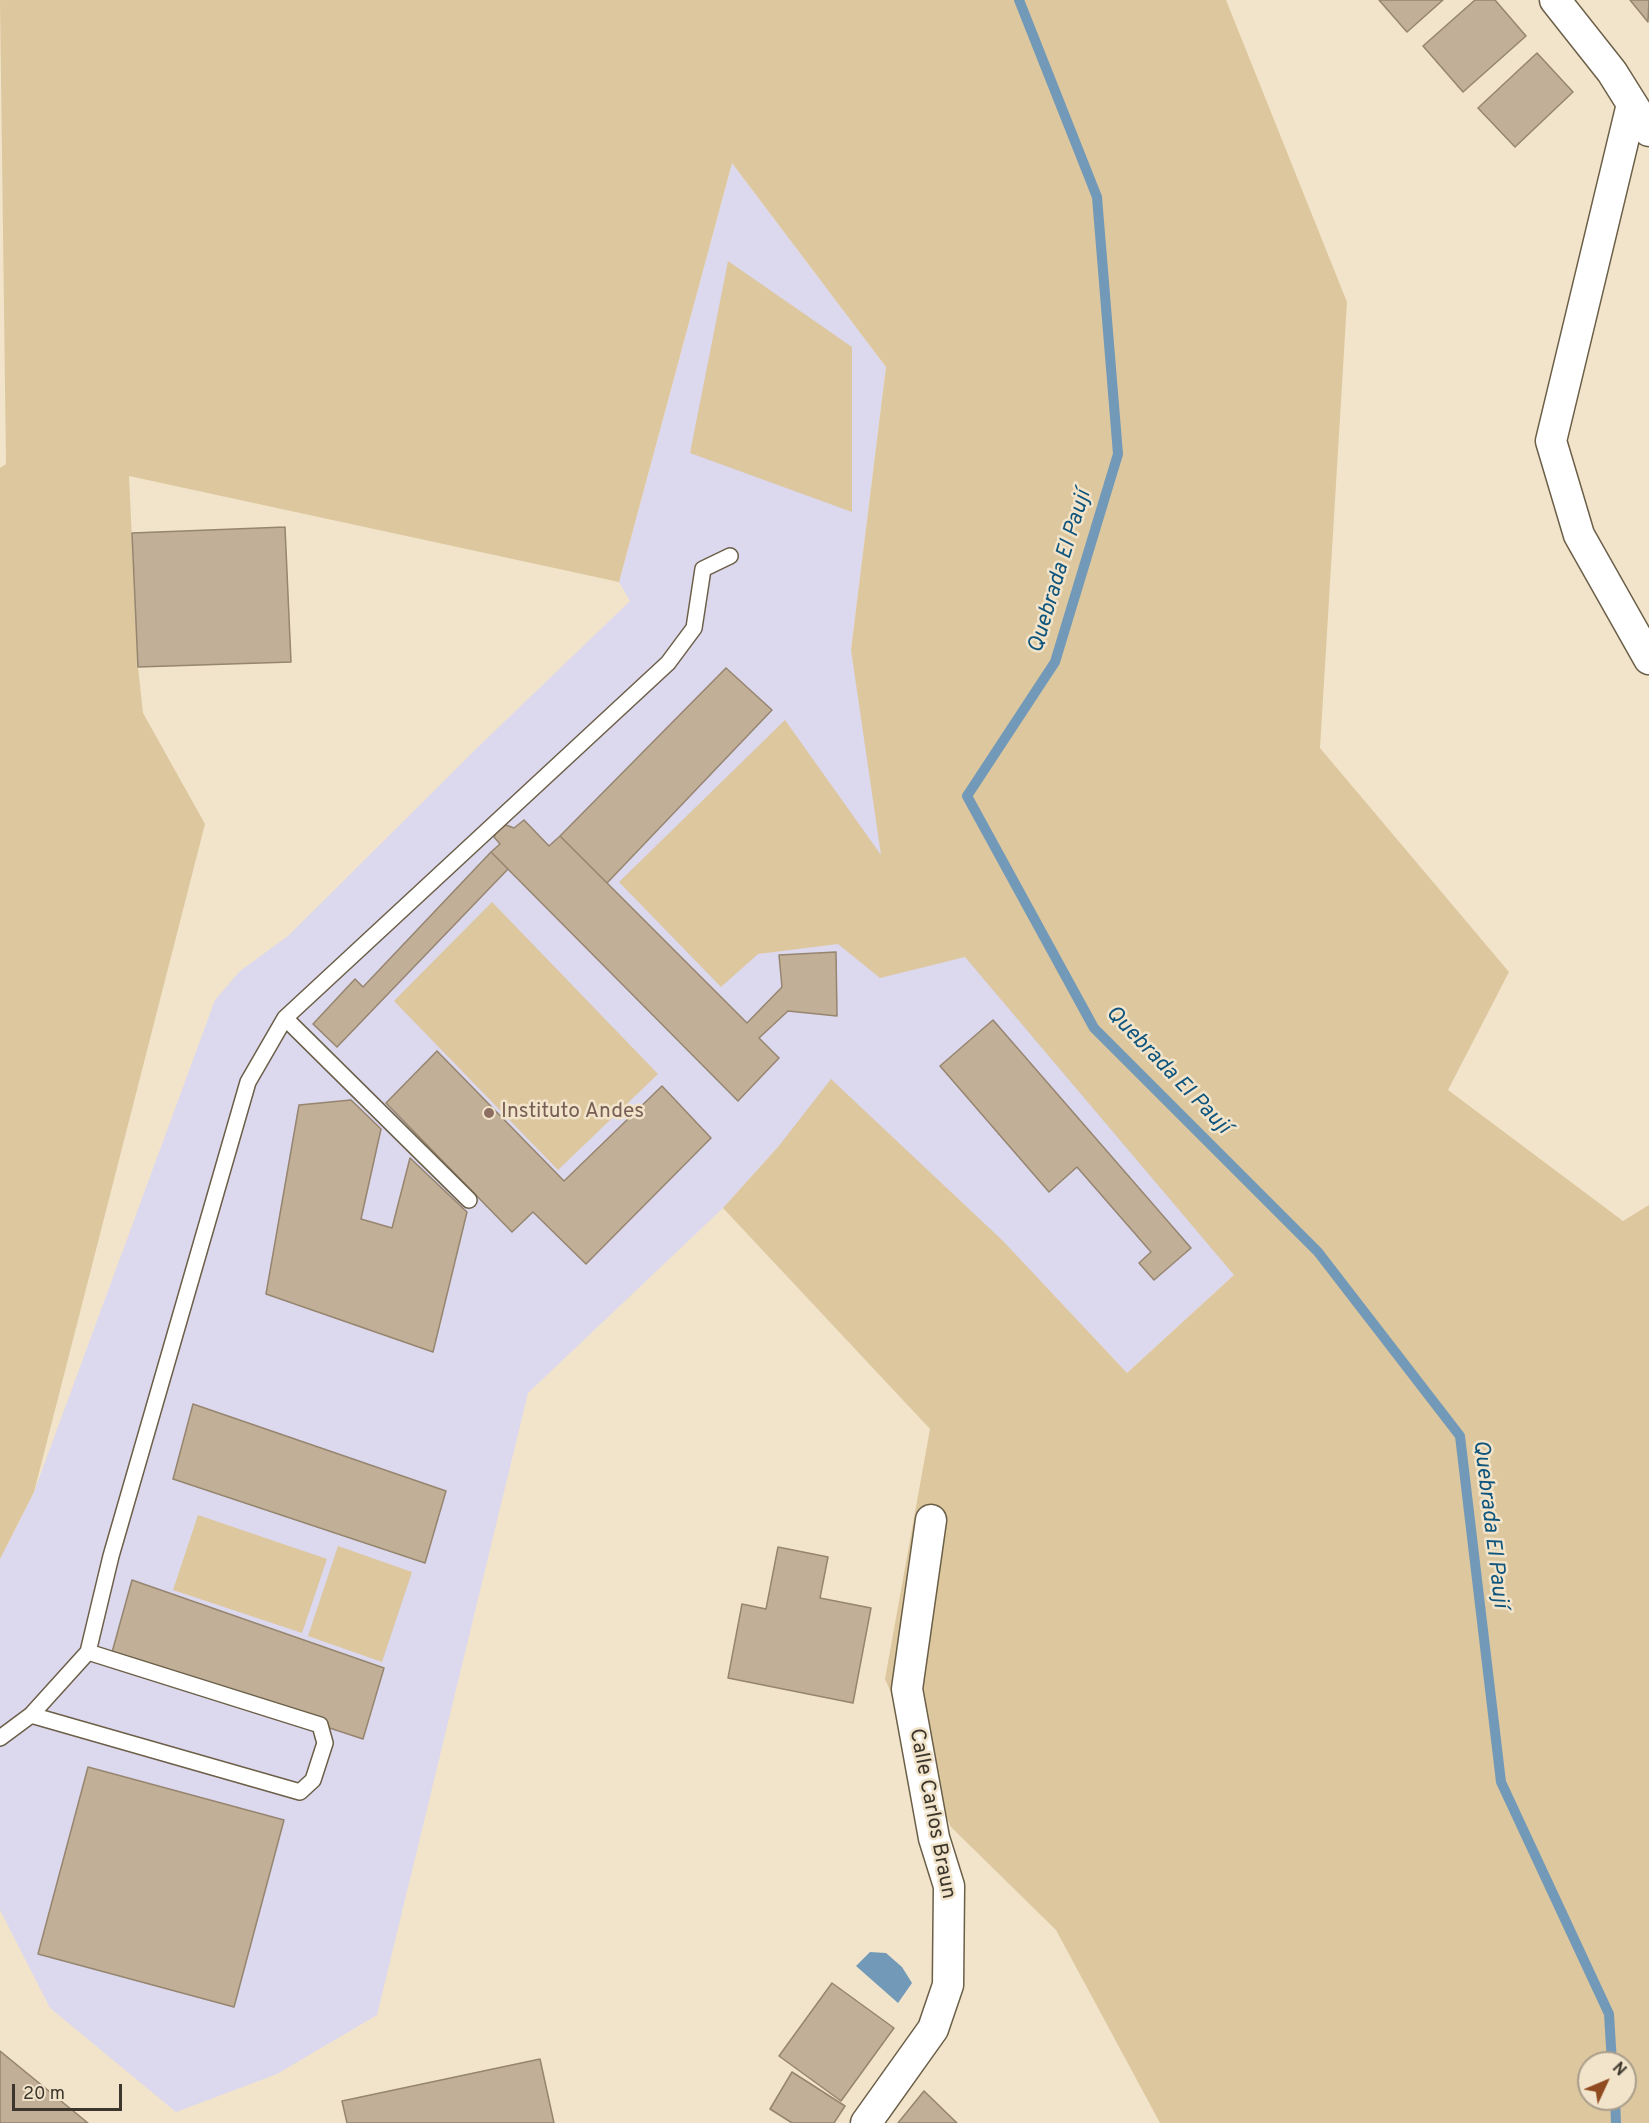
<!DOCTYPE html>
<html>
<head>
<meta charset="utf-8">
<style>
  body { margin:0 }
  #map { position:relative; width:1649px; height:2123px; overflow:hidden; background:#f2e4ca; font-family:Overpass,sans-serif }
  canvas { display:block }
  .north { position:absolute; left:1577px; top:2051px; width:60px; height:60px; box-sizing:border-box; background:#f2e4ca; border:2px solid #a99e8b; border-radius:50%; rotate:46deg; font-size:16px; font-weight:700; line-height:24px; text-align:center; color:#3c362c }
  .north::after { content:''; display:block; margin:auto; width:21px; height:27px; background:#8f4a1f; clip-path:polygon(50% 0,100% 100%,50% 72%,0 100%) }
  .scale { position:absolute; left:12px; top:2084px; width:110px; height:27px; box-sizing:border-box; border:3px solid #3c362c; border-top:0; padding-left:8px; font-size:18px; line-height:21px; white-space:nowrap; color:#3c362c; -webkit-text-stroke:4px #f2e4ca; paint-order:stroke }
</style>
</head>
<body>
<div id="map">
<canvas width="1649" height="2123"></canvas>
<div class="north">N</div>
<div class="scale">20 m</div>
</div>
<script>
const ctx = document.querySelector('canvas').getContext('2d');
ctx.lineJoin = 'round';
function fillPath(path, color) {
  ctx.fillStyle = color;
  ctx.fill(path, 'evenodd');
}
function toPath(rows) {
  const path = new Path2D();
  for (const r of rows) {
    path.moveTo(r[0], r[1]);
    for (let i = 2; i < r.length; i += 2) path.lineTo(r[i], r[i + 1]);
  }
  return path;
}
function strokePath(path, color, width, dash) {
  ctx.strokeStyle = color;
  ctx.lineWidth = width;
  ctx.lineCap = dash ? 'butt' : 'round';
  ctx.setLineDash(dash || []);
  ctx.stroke(path);
}
function write(font, color, halo, rows, align = 'center') {
  ctx.font = font + ' Overpass,sans-serif';
  ctx.lineWidth = 5;
  ctx.setLineDash([]);
  ctx.textBaseline = 'middle';
  ctx.strokeStyle = halo;
  ctx.fillStyle = color;
  for (const [text, x, y, turn = 0] of rows) {
    ctx.save();
    ctx.translate(x, y);
    ctx.rotate((+turn || 0) * Math.PI / 180);
    ctx.textAlign = isNaN(turn) ? turn : align;
    if (halo) ctx.strokeText(text, 0, 0);
    ctx.fillText(text, 0, 0);
    ctx.restore();
  }
}
fillPath(toPath([
  [732,163,886,367,851,650,1234,1275,1127,1373,1043,1284,778,1147,723,1208,528,1393,377,2015,277,2074,176,2112,50,2008,0,1910,0,1559,34,1492,215,1000,240,971,288,936,477,748,630,601,619,582]
]), '#dcd8ee');
fillPath(toPath([
  [0,0,1226,0,1347,302,1320,748,1509,972,1448,1090,1623,1221,1649,1205,1649,2123,1160,2123,1056,1930,951,1827,885,1679,930,1429,723,1208,778,1147,831,1079,1003,1241,1127,1373,1234,1275,965,957,880,978,838,944,758,954,721,987,619,882,785,720,881,855,851,650,886,367,732,163,619,582,129,476,138,667,143,713,205,824,34,1492,0,1559,0,468,6,464],
  [1589,2063,1625,2063,1625,2099,1589,2099],
  [728,261,852,347,852,512,690,453],
  [492,902,658,1074,558,1170,394,1001],
  [198,1515,327,1559,302,1633,173,1590],
  [338,1546,412,1572,382,1662,308,1636]
]), '#ddc79f');
fillPath(toPath([
  [870,1952,886,1953,902,1967,912,1983,898,2003,856,1966]
]), '#729ab8');
strokePath(toPath([
  [1019,0,1097,197,1118,454,1055,662,967,796,1094,1028,1318,1252,1460,1436,1501,1782,1609,2014,1612,2063],
  [1615,2099,1616,2123]
]), '#729ab8', 10);
const building = toPath([
  [1379,0,1443,0,1407,32,1379,0],
  [1475,0,1495,0,1526,36,1463,92,1423,46,1475,0],
  [1630,0,1649,0,1648,22,1630,0],
  [1537,53,1573,92,1515,147,1478,108,1537,53],
  [285,527,291,662,138,667,132,533,285,527],
  [726,668,772,710,607,883,560,836,726,668],
  [524,820,549,846,560,836,747,1023,782,987,779,955,836,952,837,1016,788,1011,759,1038,779,1058,738,1101,491,852,500,844,494,837,498,828,506,825,514,828,524,820],
  [491,852,508,869,337,1047,313,1024,355,979,363,987,491,852],
  [993,1020,1191,1248,1154,1280,1139,1263,1151,1252,1077,1167,1049,1192,940,1066,993,1020],
  [437,1051,564,1181,662,1086,711,1138,586,1264,533,1212,512,1232,386,1103,437,1051],
  [351,1100,381,1129,361,1219,392,1228,410,1158,467,1212,433,1352,266,1294,299,1105,351,1100],
  [193,1404,446,1491,425,1563,173,1479,193,1404],
  [778,1547,828,1557,820,1598,871,1608,853,1703,728,1678,742,1604,766,1609,778,1547],
  [132,1580,384,1668,363,1739,111,1656,132,1580],
  [88,1767,284,1820,234,2007,38,1954,88,1767],
  [832,1983,894,2028,841,2101,779,2056,832,1983],
  [0,2051,88,2123,0,2123,0,2051],
  [540,2059,554,2123,347,2123,342,2101,540,2059],
  [792,2072,845,2106,834,2123,792,2123,770,2109,792,2072],
  [924,2091,957,2123,898,2123,924,2091]
]);
fillPath(building, '#c1af98');
strokePath(building, '#96856f', 1.5);
const lane = toPath([
  [285,1018,469,1200],
  [31,1715,300,1792,313,1780,325,1743,320,1725,88,1652],
  [0,1738,31,1715,88,1652,111,1556,248,1082,285,1018,668,663,694,628,703,569,730,556]
]);
const street = toPath([
  [1555,0,1612,72,1649,131],
  [1632,104,1551,441,1579,535,1649,659],
  [866,2123,933,2029,948,1985,949,1886,934,1838,907,1689,931,1520]
]);
strokePath(lane, '#6b5f48', 18);
strokePath(street, '#6b5f48', 33);
strokePath(lane, '#fff', 15);
strokePath(street, '#fff', 30);
for (const [x, y, r, color] of [
  [489,1113,6,"#8d6e63"]
]) {
  const dot = new Path2D();
  dot.arc(x, y, r, 0, 2 * Math.PI);
  ctx.fillStyle = color;
  ctx.fill(dot);
  strokePath(dot, '#f2e4ca', 2);
}
write('21px', '#785e54', '#f2e4ca', [
  ["Instituto Andes",501,1113]
], 'left');
write('21px', '#3c362c', '#f2e4ca', [
  ["Calle Carlos Braun",931,1814,79]
]);
write('italic 22px', '#0e547c', '#f2e4ca', [
  ["Quebrada El Paují",1061,572,-73],
  ["Quebrada El Paují",1167,1071,46],
  ["Quebrada El Paují",1489,1524,83]
]);
</script>
</body>
</html>
